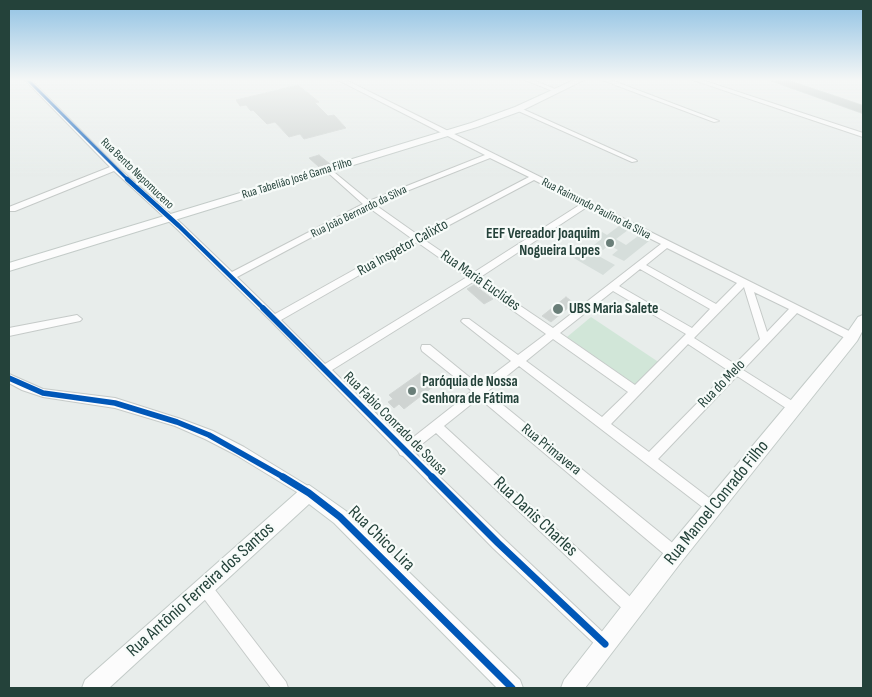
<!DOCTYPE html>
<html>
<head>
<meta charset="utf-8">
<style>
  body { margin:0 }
  #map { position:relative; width:872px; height:697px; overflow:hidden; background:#e8edeb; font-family:"Sofia Sans Condensed",sans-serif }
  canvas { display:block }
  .frame { position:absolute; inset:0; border:10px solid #24423a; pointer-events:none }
</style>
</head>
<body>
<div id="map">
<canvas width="872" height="697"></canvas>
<div class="frame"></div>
</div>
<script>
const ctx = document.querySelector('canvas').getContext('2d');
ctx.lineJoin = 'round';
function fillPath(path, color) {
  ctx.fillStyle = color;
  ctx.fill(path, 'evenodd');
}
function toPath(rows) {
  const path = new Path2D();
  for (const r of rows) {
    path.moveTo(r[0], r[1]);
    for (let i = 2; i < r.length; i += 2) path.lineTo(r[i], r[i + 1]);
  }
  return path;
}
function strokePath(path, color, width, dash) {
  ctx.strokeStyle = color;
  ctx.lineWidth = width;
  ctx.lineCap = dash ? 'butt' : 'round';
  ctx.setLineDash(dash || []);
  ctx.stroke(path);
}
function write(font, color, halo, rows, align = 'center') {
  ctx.font = font + ' "Sofia Sans Condensed",sans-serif';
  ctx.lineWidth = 4.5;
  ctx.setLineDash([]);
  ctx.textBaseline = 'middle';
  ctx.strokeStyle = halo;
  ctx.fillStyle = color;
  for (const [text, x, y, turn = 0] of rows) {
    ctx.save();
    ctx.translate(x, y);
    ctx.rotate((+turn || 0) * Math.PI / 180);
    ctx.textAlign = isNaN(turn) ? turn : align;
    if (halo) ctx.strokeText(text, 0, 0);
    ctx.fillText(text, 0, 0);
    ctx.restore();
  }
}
fillPath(toPath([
  [619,226,628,230,616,239,626,245,638,236,649,241,624,261,612,255,618,250,609,245,603,250,594,245,600,240,595,237,602,232,607,235],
  [584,248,615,265,603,275,572,257]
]), '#d6dedb');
fillPath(toPath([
  [591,317,660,363,637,386,567,337]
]), '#d1e6d8');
const building = toPath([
  [298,85,319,102,315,103,328,116,334,115,346,128,304,139,300,134,289,137,275,122,267,124,253,110,251,111,246,105,240,106,236,100,298,85],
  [319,155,330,164,319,167,309,158,319,155],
  [474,285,493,299,484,304,467,289,474,285],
  [566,297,574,303,551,322,542,316,566,297],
  [420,373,434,386,404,409,399,404,394,408,388,402,393,399,389,395,420,373]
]);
fillPath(building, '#cfd4d2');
strokePath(building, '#d1d6d4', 1);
const street = toPath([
  [25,80,31,80,117,167,182,224,232,272,363,204,325,170,325,168,329,168,369,201,485,155,338,80,346,80,855,334,857,337,852,341,849,340,797,313,743,370,797,404,798,407,797,410,793,412,789,410,737,376,658,459,717,504,719,508,717,512,713,514,709,512,519,366,487,392,680,549,682,554,680,559,675,561,670,559,479,398,444,426,638,604,640,609,638,614,633,616,628,614,436,433,413,451,503,538,610,639,612,644,610,649,605,651,600,649,493,548,403,456,400,455,398,451,271,321,176,228,114,171,15,211,9,211,9,207,110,167,25,80],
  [490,158,529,177,418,235,374,204,490,158],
  [534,180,581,204,473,273,423,239,534,180],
  [368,207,411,238,275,314,237,277,368,207],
  [587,207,661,244,553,328,479,278,587,207],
  [417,242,467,277,325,364,281,320,417,242],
  [667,248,737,283,716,304,646,265,667,248],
  [640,269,710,309,692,328,619,286,640,269],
  [473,282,546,334,518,355,469,319,463,319,461,321,463,323,511,361,479,385,430,345,422,345,421,348,422,351,472,391,406,443,332,370,473,282],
  [744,287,760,339,735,364,694,338,744,287],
  [613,291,686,334,635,385,560,333,613,291],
  [754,292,789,309,767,332,754,292],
  [553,339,628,392,602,417,526,361,553,339],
  [688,344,729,371,649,452,611,424,688,344],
  [525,80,533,80,560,91,555,92,525,80],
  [602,80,611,80,719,121,714,122,602,80],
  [693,80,702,80,863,133,863,137,693,80],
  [518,107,636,160,637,161,632,162,516,110,516,108,518,107],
  [77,315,82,319,80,321,9,336,9,328,77,315],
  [9,374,43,389,115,398,181,419,213,431,244,447,313,489,315,493,313,497,309,499,305,497,236,455,205,439,175,426,115,408,43,397,22,390,9,383,9,374],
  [204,580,209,582,286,682,288,688,271,688,199,592,197,587,199,582,204,580]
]);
const secondary = toPath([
  [574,80,584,80,521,111,477,127,9,271,9,263,471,123,515,107,574,80],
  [863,315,863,330,857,341,682,561,585,688,561,688,564,680,668,547,847,333,858,317,863,315],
  [309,485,346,511,520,680,523,688,497,688,334,523,309,504,109,688,82,688,85,680,303,487,309,485]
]);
const highway = toPath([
  [770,80,786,80,863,106,863,113,770,80]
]);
strokePath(street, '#c5cac8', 2);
strokePath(secondary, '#c3cbc8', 2);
strokePath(highway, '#c3ccc9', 2);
fillPath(street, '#fcfcfc');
fillPath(secondary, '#fcfcfc');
fillPath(highway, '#bcc4c2');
strokePath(toPath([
  [28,80,128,180]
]), '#0057b8', 3);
strokePath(toPath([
  [127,179,179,226,264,309]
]), '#0057b8', 4.5);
strokePath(toPath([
  [263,308,433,478],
  [9,378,43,393,115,403,177,422,209,435,285,478]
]), '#0057b8', 5.5);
strokePath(toPath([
  [283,477,309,493,340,517,512,688],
  [432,477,498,543,605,644]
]), '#0057b8', 7);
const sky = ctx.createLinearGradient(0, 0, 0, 178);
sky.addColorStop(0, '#8fc1e3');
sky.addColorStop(0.45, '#f5f7f6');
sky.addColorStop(1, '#f5f7f600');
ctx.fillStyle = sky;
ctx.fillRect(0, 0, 872, 178);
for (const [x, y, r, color] of [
  [610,243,5,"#697e78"],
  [558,309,6,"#697e78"],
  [412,391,5,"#697e78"]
]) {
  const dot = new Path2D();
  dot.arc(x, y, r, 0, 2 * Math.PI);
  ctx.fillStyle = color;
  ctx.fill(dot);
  strokePath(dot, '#f7fbf9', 2);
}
write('12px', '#24423a', '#f7fbf9', [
  ["Rua Bento Nepomuceno",137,174,44],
  ["Rua Tabelião José Gama Filho",297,179,-17],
  ["Rua Raimundo Paulino da Silva",596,209,27],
  ["Rua João Bernardo da Silva",359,212,-26]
]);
write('bold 15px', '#24423a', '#f7fbf9', [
  ["EEF Vereador Joaquim",600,234,"right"],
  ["Nogueira Lopes",600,251,"right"],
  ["UBS Maria Salete",569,309],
  ["Paróquia de Nossa",422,382],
  ["Senhora de Fátima",422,399]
], 'left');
write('15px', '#24423a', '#f7fbf9', [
  ["Rua Inspetor Calixto",403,248,-29],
  ["Rua Maria Euclides",480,281,35],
  ["Rua do Melo",722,384,-46],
  ["Rua Fabio Conrado de Sousa",395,424,45],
  ["Rua Primavera",551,450,39]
]);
write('18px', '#24423a', '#f7fbf9', [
  ["Rua Manoel Conrado Filho",717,503,-51],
  ["Rua Danis Charles",535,517,43],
  ["Rua Chico Lira",381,539,44],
  ["Rua Antônio Ferreira dos Santos",201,590,-42]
]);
</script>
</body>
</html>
